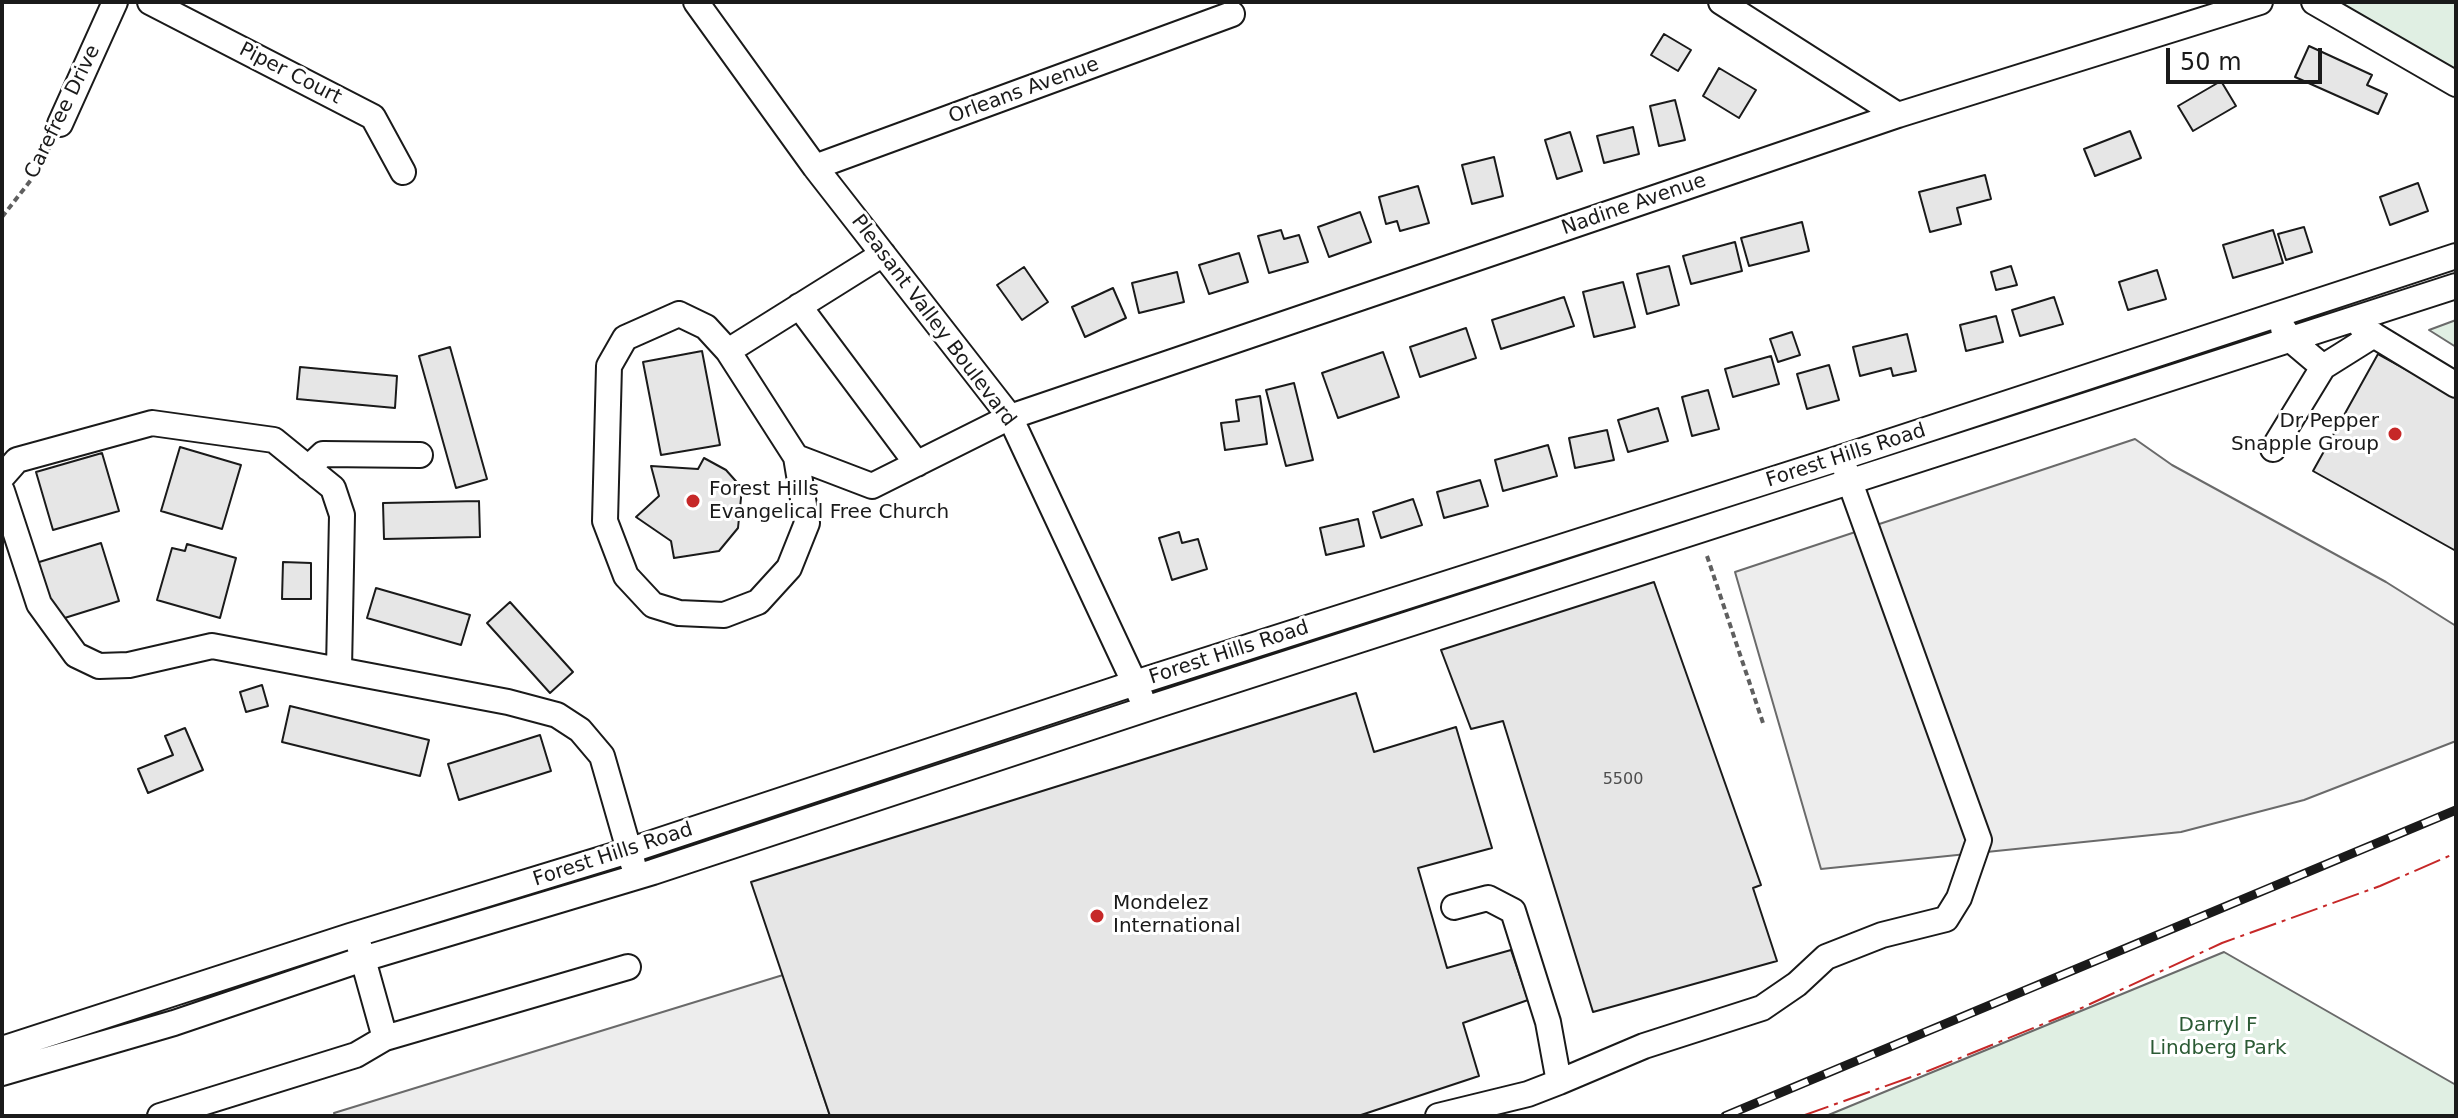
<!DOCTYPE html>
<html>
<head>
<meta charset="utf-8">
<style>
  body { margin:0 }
  #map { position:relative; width:2458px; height:1118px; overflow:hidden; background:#fff; font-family:"DejaVu Sans",sans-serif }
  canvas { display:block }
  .frame { position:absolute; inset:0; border:4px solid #1a1a1a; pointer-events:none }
  .scale { position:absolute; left:2166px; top:48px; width:156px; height:36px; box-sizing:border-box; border:4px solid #1a1a1a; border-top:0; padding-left:10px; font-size:24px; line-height:28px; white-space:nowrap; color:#1a1a1a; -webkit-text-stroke:6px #fff; paint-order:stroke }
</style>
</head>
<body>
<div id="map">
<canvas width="2458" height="1118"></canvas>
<div class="frame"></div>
<div class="scale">50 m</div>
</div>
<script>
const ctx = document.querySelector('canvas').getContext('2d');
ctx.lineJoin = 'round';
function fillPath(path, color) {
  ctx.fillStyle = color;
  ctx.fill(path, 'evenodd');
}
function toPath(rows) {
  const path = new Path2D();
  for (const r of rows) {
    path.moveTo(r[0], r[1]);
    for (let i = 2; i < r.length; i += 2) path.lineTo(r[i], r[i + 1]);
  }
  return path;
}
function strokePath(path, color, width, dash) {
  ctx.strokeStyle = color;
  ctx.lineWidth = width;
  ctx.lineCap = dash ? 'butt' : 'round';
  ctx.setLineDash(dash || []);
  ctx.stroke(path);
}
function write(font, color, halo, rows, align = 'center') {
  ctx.font = font + ' "DejaVu Sans",sans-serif';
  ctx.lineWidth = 6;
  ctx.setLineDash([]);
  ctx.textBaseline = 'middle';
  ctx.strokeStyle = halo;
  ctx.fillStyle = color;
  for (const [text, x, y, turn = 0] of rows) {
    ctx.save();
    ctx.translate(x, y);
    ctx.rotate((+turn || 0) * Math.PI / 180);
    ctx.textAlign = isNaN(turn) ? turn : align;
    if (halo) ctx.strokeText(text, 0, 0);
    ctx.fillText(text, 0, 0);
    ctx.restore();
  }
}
const green = toPath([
  [2329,2,2456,2,2456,77,2329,2],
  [2456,320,2456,347,2429,330,2456,320],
  [2224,952,2456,1085,2456,1116,1826,1116,2224,952]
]);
fillPath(green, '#e0efe3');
strokePath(green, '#6a6a6a', 2);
const parking = toPath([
  [2135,439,2172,465,2386,582,2456,626,2456,741,2304,800,2181,832,1821,869,1735,572,2135,439],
  [783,975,830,1116,335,1116,334,1113,783,975]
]);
fillPath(parking, '#ededed');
strokePath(parking, '#6a6a6a', 2);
const building = toPath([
  [1664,34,1691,50,1678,71,1651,55,1664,34],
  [2309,46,2372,75,2367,85,2387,94,2378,114,2295,77,2309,46],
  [1719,68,1756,90,1739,118,1703,96,1719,68],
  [2221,81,2236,106,2193,131,2178,106,2221,81],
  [1675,100,1685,140,1659,146,1650,106,1675,100],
  [1633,127,1639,154,1604,163,1597,136,1633,127],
  [2130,131,2141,158,2095,176,2084,149,2130,131],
  [1570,132,1582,171,1557,179,1545,140,1570,132],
  [1494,157,1503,196,1472,204,1462,165,1494,157],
  [1985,175,1991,199,1957,208,1961,224,1930,232,1919,192,1985,175],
  [2418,183,2428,211,2390,225,2380,197,2418,183],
  [1418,186,1429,223,1400,231,1397,221,1386,224,1379,197,1418,186],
  [1360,212,1371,242,1329,257,1318,227,1360,212],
  [1802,222,1809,251,1749,266,1741,238,1802,222],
  [2304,227,2312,252,2286,260,2278,234,2304,227],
  [1281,230,1284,239,1299,235,1308,262,1269,273,1258,236,1281,230],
  [2273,230,2283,263,2233,278,2223,245,2273,230],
  [1735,242,1742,271,1691,284,1683,256,1735,242],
  [1239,253,1248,282,1209,294,1199,265,1239,253],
  [1669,266,1679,305,1647,314,1637,274,1669,266],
  [2011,266,2017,285,1996,290,1991,272,2011,266],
  [1024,267,1048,302,1022,320,997,285,1024,267],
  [2157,270,2166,299,2128,310,2119,282,2157,270],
  [1177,272,1184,302,1139,313,1132,283,1177,272],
  [1623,282,1635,327,1594,337,1583,292,1623,282],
  [1113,288,1126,318,1085,337,1072,307,1113,288],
  [1564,297,1574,326,1501,349,1492,320,1564,297],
  [2054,297,2063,324,2020,336,2012,310,2054,297],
  [1996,316,2003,342,1966,351,1960,325,1996,316],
  [1466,328,1476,358,1420,377,1410,347,1466,328],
  [1792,332,1800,355,1778,362,1770,339,1792,332],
  [1907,334,1916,371,1893,376,1891,368,1860,376,1853,347,1907,334],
  [450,347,487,479,456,488,419,356,450,347],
  [702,351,720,445,661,455,643,362,702,351],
  [1383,352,1399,397,1338,418,1322,373,1383,352],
  [2378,354,2456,397,2456,551,2313,471,2378,354],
  [1771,356,1779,384,1733,397,1725,369,1771,356],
  [1829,365,1839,400,1807,409,1797,374,1829,365],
  [300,367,397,376,395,408,297,399,300,367],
  [1294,383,1313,460,1286,466,1266,390,1294,383],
  [1708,390,1719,429,1692,436,1682,397,1708,390],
  [1260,396,1267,444,1225,450,1221,423,1239,421,1236,400,1260,396],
  [1658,408,1668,441,1628,452,1618,420,1658,408],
  [1607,430,1614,460,1575,468,1569,438,1607,430],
  [1548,445,1557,476,1503,491,1495,460,1548,445],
  [180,447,241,465,222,529,161,511,180,447],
  [102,453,119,511,53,530,36,472,102,453],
  [704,458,726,470,742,488,738,528,719,551,674,558,671,541,636,517,659,496,651,466,698,469,704,458],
  [1480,480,1488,506,1444,518,1437,492,1480,480],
  [1413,499,1422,525,1381,538,1373,512,1413,499],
  [479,501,480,537,384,539,383,503,479,501],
  [1358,519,1364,546,1326,555,1320,528,1358,519],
  [1179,532,1182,543,1198,539,1207,569,1172,580,1159,538,1179,532],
  [101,543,119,601,55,621,36,563,101,543],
  [187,544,236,558,220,618,157,600,172,548,185,551,187,544],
  [283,562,311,563,311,599,282,599,283,562],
  [1654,582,1761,885,1753,888,1777,961,1593,1012,1503,721,1471,729,1441,650,1654,582],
  [376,588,470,615,461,645,367,618,376,588],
  [510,602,573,672,550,693,487,623,510,602],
  [262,685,268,706,246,712,240,692,262,685],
  [1356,693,1374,752,1456,727,1492,848,1418,868,1447,968,1511,950,1528,1000,1463,1023,1479,1076,1358,1116,830,1116,751,882,1356,693],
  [290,706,429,740,420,776,282,742,290,706],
  [185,728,203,770,148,793,138,769,173,755,165,736,185,728],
  [540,735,551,771,459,800,448,764,540,735]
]);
fillPath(building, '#e6e6e6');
strokePath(building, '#1a1a1a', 2);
const minor = toPath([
  [150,2,373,117,403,172],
  [696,2,815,167,1010,417,1141,697],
  [1721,2,1898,115],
  [2314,2,2456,84],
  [60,124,115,2],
  [815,167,1232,14],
  [799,306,917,464],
  [679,314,706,327,728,351,796,457,807,523,789,568,758,602,724,615,679,613,653,605,626,576,605,521,609,366,625,338,679,314],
  [2283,328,2291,340,2323,367,2374,335],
  [2362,328,2456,385],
  [728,351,883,254],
  [2273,449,2323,367],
  [796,457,872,486,1010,417,1898,115,2260,2],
  [308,468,323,454,420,455],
  [2,477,17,460,152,423,274,440,333,488,342,515,339,669],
  [2,491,39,604,76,655,99,666,129,665,212,646,508,702,557,715,580,730,602,756,633,864],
  [359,945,385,1038,628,967],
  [2,1049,350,936,628,851,1135,683,1840,458,2456,256],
  [2,1073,174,1023,363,959,653,872,1161,704,2456,286],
  [1559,1082,1644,1046,1762,1008,1797,984,1826,957,1882,935,1946,919,1959,898,1979,840,1846,471],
  [160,1116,356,1055,385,1038],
  [1438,1116,1528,1094,1559,1082,1548,1022,1513,911,1488,898,1454,907]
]);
strokePath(minor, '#1a1a1a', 28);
strokePath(toPath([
  [2,217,38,171,51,144],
  [1707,556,1764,726]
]), '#5f5f5f', 4, [6, 4]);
strokePath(minor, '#fff', 24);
const rail = toPath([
  [1725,1116,2456,810]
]);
strokePath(rail, '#1a1a1a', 9);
strokePath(rail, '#fff', 6, [18]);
strokePath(toPath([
  [1802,1116,1928,1071,2075,1011,2222,943,2380,886,2456,853]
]), '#c62828', 2, [28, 6, 4, 6]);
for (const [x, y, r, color] of [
  [2395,434,8,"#c62828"],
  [693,501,8,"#c62828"],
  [1097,916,8,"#c62828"]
]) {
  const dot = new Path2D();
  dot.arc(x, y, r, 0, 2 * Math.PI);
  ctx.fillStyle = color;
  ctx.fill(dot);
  strokePath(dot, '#fff', 3);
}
write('16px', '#4d4d4d', null, [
  ["5500",1623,780]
]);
write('20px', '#1a1a1a', '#fff', [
  ["Piper Court",290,74,27],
  ["Orleans Avenue",1024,91,-20],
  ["Carefree Drive",63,112,-64],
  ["Nadine Avenue",1634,205,-19],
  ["Pleasant Valley Boulevard",933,321,53],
  ["Forest Hills Road",1846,456,-18],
  ["Forest Hills Road",1229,653,-18],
  ["Forest Hills Road",613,855,-18]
]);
write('20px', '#1a1a1a', '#fff', [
  ["Dr Pepper",2379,422,"right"],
  ["Snapple Group",2379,445,"right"],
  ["Forest Hills",709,490],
  ["Evangelical Free Church",709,513],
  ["Mondelez",1113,904],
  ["International",1113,927]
], 'left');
write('20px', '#2b5a34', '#fff', [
  ["Darryl F",2218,1026],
  ["Lindberg Park",2218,1049]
]);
</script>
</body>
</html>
